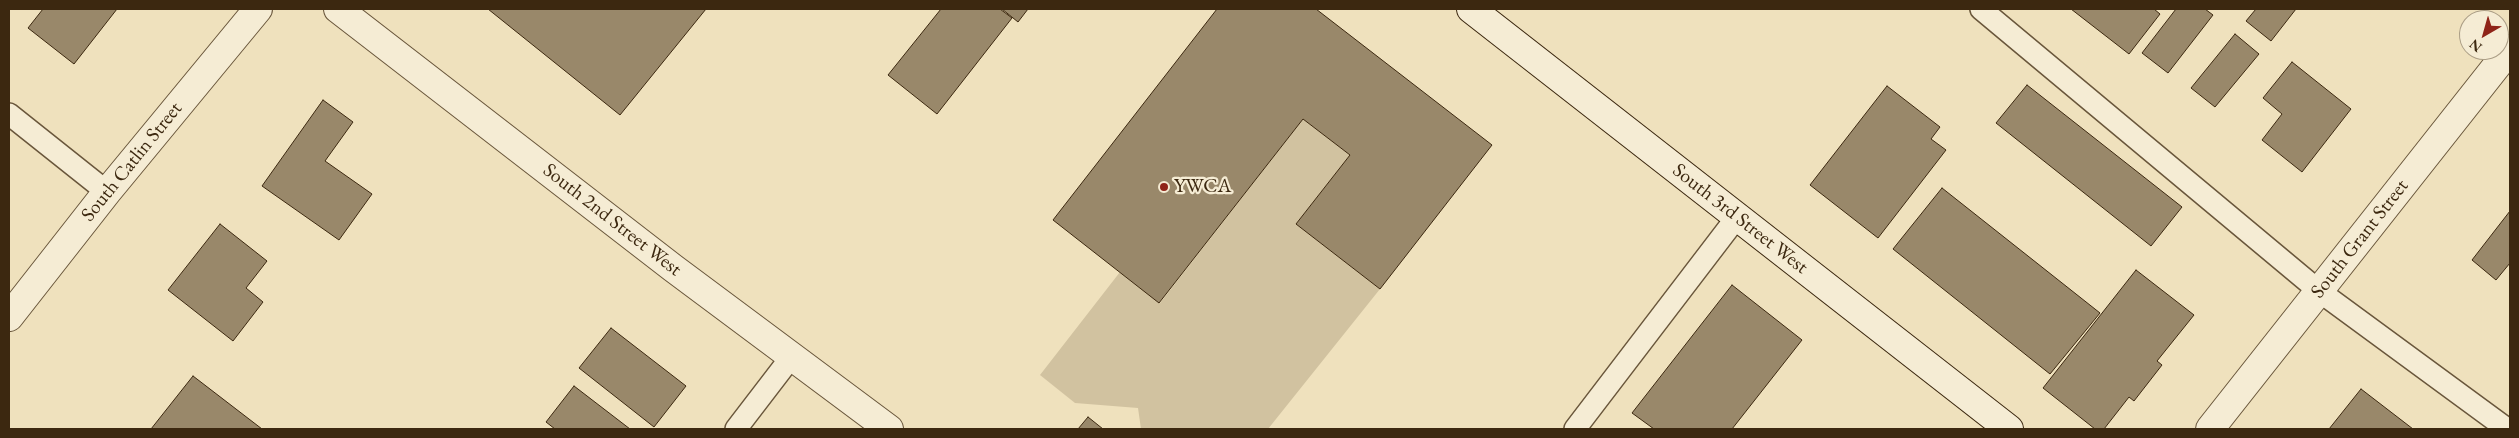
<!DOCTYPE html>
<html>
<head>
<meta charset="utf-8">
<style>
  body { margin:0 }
  #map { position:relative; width:2519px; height:438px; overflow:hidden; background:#efe1bd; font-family:"EB Garamond",serif }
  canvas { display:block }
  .frame { position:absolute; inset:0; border:10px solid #3c2810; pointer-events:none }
  .north { position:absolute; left:2459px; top:10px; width:50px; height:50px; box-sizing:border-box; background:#f5ecd4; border:1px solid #ab9e86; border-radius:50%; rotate:218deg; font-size:14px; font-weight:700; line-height:20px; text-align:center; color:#3c2810 }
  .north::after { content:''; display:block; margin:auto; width:18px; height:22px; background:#8f2418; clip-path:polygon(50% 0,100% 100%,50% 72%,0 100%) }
</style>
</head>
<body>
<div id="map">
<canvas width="2519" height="438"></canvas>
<div class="frame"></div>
<div class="north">N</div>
</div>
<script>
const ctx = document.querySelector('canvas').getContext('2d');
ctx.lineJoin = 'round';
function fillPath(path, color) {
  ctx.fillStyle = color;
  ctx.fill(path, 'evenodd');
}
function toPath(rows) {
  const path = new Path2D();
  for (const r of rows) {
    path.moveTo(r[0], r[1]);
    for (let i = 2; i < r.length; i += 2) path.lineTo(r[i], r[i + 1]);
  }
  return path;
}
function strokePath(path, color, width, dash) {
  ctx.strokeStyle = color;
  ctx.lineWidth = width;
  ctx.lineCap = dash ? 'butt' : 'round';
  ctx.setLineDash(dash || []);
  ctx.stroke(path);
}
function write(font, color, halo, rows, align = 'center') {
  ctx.font = font + ' "EB Garamond",serif';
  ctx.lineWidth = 4.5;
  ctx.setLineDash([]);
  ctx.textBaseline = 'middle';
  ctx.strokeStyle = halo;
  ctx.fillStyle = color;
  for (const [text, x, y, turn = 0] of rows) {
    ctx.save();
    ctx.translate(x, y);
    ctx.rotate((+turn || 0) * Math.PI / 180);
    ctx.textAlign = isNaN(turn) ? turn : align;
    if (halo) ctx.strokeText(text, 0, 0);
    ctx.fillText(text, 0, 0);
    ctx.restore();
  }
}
fillPath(toPath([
  [1303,119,1350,155,1296,224,1380,289,1268,429,1141,429,1138,408,1075,403,1040,375,1120,272,1160,303]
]), '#d1c2a0');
const building = toPath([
  [43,9,117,9,74,64,28,28,43,9],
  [488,9,706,9,620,115,488,9],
  [941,9,1000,9,1012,18,937,114,888,75,941,9],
  [1002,9,1028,9,1018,22,1002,9],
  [1217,9,1316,9,1492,145,1380,289,1296,224,1350,155,1303,119,1159,303,1053,220,1217,9],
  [2071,9,2154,9,2160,14,2129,54,2071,9],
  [2176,9,2205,9,2213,15,2168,73,2142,53,2176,9],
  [2256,9,2296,9,2271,41,2246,21,2256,9],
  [2235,34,2259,54,2215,107,2191,88,2235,34],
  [2292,62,2351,109,2302,172,2262,140,2282,114,2263,98,2292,62],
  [2027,85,2182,207,2151,246,1996,123,2027,85],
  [1887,86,1940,127,1931,139,1946,150,1878,238,1810,185,1887,86],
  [323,100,353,122,325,161,372,194,339,240,262,186,323,100],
  [1942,188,2100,313,2050,374,1893,249,1942,188],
  [2510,211,2510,263,2496,280,2472,260,2510,211],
  [220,224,267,261,246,288,263,302,233,341,168,290,220,224],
  [2136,270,2194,315,2157,361,2162,365,2134,401,2129,397,2104,429,2095,429,2043,388,2136,270],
  [1732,285,1802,340,1732,429,1654,429,1632,413,1732,285],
  [611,328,686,386,654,427,579,368,611,328],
  [193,376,262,429,151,429,193,376],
  [574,386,630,429,555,429,546,422,574,386],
  [2361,389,2413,429,2329,429,2361,389],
  [1088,417,1103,429,1078,429,1088,417]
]);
fillPath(building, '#99886a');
strokePath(building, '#3c2810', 1);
const service = toPath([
  [1981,9,2319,291,2507,429],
  [9,114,107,192],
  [736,429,792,356],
  [1575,429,1737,217]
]);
const minor = toPath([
  [338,9,673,268,889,429],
  [9,317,107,192,258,9],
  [2210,429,2510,49]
]);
const secondary = toPath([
  [1471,9,2009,429]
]);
strokePath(service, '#69563b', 24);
strokePath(minor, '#69563b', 30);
strokePath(secondary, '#3c2810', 30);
strokePath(service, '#f5ecd4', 21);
strokePath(minor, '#f5ecd4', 28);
strokePath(secondary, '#f5ecd4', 28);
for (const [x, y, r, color] of [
  [1164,187,5,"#8f2418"]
]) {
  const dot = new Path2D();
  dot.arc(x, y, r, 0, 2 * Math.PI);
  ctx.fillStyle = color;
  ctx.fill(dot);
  strokePath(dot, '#f5ecd4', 2);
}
write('20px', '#3c2810', '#f5ecd4', [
  ["South Catlin Street",132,162,-51],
  ["South 3rd Street West",1740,219,38],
  ["South 2nd Street West",612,220,38],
  ["South Grant Street",2360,239,-52]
]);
write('20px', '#3c2810', '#f5ecd4', [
  ["YWCA",1174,187]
], 'left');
</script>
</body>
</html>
